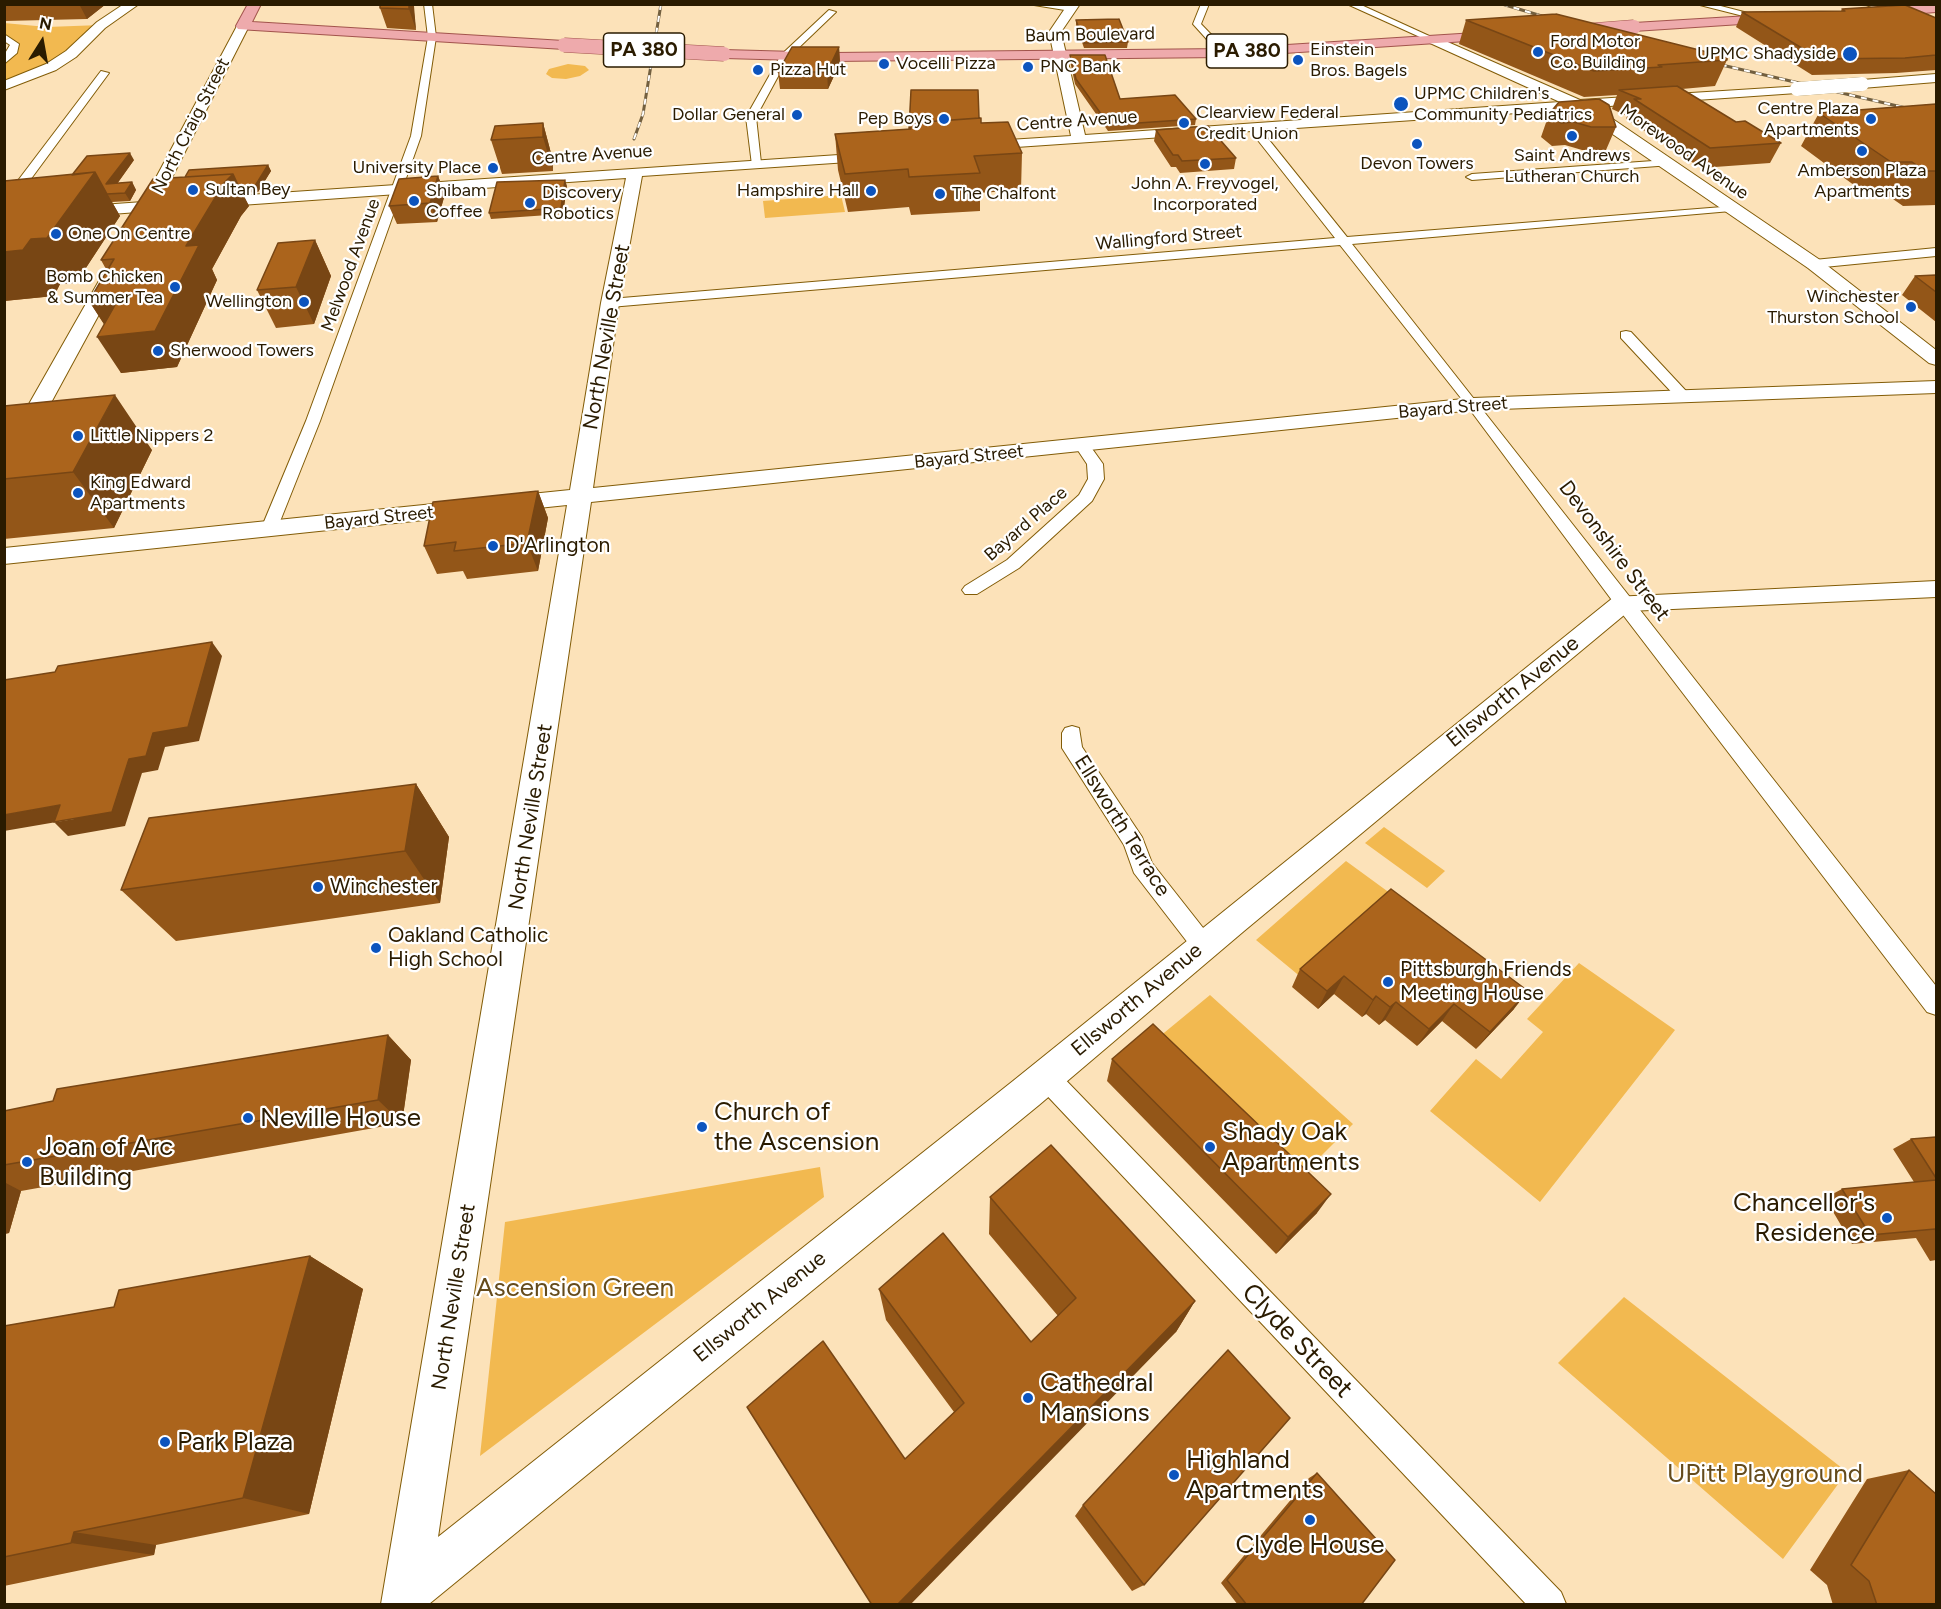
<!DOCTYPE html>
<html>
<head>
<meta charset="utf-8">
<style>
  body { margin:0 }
  #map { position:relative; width:1941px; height:1609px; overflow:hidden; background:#fce2b9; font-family:Figtree,sans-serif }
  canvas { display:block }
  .frame { position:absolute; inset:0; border:6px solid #2a1b00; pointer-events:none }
  .north { position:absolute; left:12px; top:12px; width:60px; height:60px; -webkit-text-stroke:4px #fff; paint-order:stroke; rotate:11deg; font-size:16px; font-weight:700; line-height:24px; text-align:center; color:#2a1b00 }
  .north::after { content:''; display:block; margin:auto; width:21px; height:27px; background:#2a1b00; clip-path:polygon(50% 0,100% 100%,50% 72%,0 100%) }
</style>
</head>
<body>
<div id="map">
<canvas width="1941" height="1609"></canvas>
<div class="frame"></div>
<div class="north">N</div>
</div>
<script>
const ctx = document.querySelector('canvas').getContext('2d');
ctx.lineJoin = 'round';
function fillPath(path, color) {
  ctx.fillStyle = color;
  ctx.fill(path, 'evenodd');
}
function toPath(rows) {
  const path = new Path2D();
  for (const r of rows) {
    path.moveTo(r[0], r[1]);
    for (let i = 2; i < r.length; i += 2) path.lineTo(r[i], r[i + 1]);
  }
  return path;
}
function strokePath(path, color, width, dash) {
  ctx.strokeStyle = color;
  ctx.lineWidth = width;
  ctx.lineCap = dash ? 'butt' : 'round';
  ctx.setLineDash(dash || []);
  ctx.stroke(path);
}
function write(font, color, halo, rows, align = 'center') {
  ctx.font = font + ' Figtree,sans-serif';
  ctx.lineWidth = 4.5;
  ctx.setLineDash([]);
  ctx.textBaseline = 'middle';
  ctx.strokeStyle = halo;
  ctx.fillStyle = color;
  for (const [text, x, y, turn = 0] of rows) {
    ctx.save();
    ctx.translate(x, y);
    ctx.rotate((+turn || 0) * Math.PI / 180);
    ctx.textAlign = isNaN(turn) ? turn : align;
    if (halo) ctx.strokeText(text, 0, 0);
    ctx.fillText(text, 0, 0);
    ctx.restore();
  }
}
fillPath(toPath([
  [4,23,47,27,101,25,71,54,5,86,5,61,14,51,10,40,5,42],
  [568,64,585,66,589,70,580,76,566,79,552,78,546,74,549,69],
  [841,195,845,212,765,218,763,201],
  [1384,827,1445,871,1427,888,1365,843],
  [1346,861,1409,907,1302,978,1256,940],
  [1579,963,1675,1030,1540,1202,1430,1111,1476,1059,1501,1079,1543,1032,1527,1019],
  [1210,995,1353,1124,1303,1174,1159,1037],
  [820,1167,824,1197,480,1456,505,1222],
  [1624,1297,1847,1472,1783,1559,1558,1363]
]), '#f2b950');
const street = toPath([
  [424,4,432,4,436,37,421,136,320,421,277,529,275,533,263,533,261,529,306,421,411,136,428,37,424,4],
  [1028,4,1061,4,1075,8,1071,11,1028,4],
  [1201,4,1209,4,1201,24,1227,51,1227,55,1221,55,1193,24,1201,4],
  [1347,4,1359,4,1438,40,1431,42,1347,4],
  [1696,4,1713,4,1771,19,1767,22,1696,4],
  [1864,4,1877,4,1936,28,1936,33,1864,4],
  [829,10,836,12,788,58,756,117,761,163,752,165,746,117,781,55,829,10],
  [4,34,19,44,17,53,4,64,4,55,10,45,4,41,4,34],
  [101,71,109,73,8,210,4,211,4,199,101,71],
  [1253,124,1257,125,1347,237,1735,206,1735,210,1731,211,1352,244,1936,986,1936,1015,1927,1012,1617,607,1468,407,1340,245,610,307,603,303,610,299,1335,238,1249,129,1248,127,1253,124],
  [1667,160,1671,161,1671,165,1472,180,1466,177,1472,174,1667,160],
  [1936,248,1936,256,1814,268,1808,264,1814,260,1936,248],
  [1626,331,1631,332,1687,392,1689,395,1687,398,1677,398,1621,338,1621,332,1626,331],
  [1083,441,1088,443,1103,464,1104,479,1092,501,1019,568,977,594,965,594,962,590,965,586,1007,560,1079,495,1088,479,1087,464,1075,446,1083,441],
  [1072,726,1079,728,1082,747,1142,837,1152,863,1211,938,1215,945,1211,952,1203,955,1195,952,1134,873,1124,845,1062,748,1062,733,1065,728,1072,726],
  [1046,1065,1055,1069,1561,1592,1566,1604,1526,1604,1037,1085,1033,1077,1037,1069,1046,1065]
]);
const secondary = toPath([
  [124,4,139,4,105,28,76,57,56,70,4,90,4,81,46,64,66,51,97,22,124,4],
  [1068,4,1080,4,1061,32,1085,135,1560,102,1430,43,1428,40,1434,36,1580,100,1802,86,1802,92,1797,93,1595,107,1820,260,1936,350,1936,365,1929,363,1808,268,1576,109,972,150,969,147,977,142,1071,136,1049,32,1068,4],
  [243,22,249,26,160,201,883,152,886,155,878,160,642,176,619,303,593,488,1473,398,1936,381,1936,393,1473,410,591,502,438,1537,1013,1081,1614,597,1936,581,1936,597,1629,611,1244,931,1039,1105,429,1604,381,1604,567,505,4,564,4,548,570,490,601,303,626,178,155,211,151,218,145,219,139,218,138,212,4,222,4,212,143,202,237,26,243,22],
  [1936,74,1936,82,1862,88,1855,84,1862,80,1936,74],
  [113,267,122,272,15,469,12,474,4,476,4,448,104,272,113,267]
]);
const primary = toPath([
  [248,4,261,4,252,22,564,41,571,45,564,49,238,29,236,26,248,4],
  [1936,4,1936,12,1872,17,1865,13,1872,9,1936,4],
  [1782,14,1787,15,1787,21,1634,31,1627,27,1634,23,1782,14],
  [1507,31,1512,32,1512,38,1224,57,833,61,724,58,717,54,724,50,833,53,1224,49,1507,31]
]);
strokePath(street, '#825c07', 2);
strokePath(secondary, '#825c07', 2);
strokePath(primary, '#a2544c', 2);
fillPath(street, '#fff');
fillPath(secondary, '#fff');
fillPath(primary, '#eeaaac');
const rail = toPath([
  [1502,4,1555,20],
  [1709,62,1936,115],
  [634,139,643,114,661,4]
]);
strokePath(rail, '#725f3f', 3);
strokePath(rail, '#fff', 2, [6]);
const secondaryBridge = toPath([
  [1797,89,1862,84]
]);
const primaryBridge = toPath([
  [1583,31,1634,27],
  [564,45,724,54]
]);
strokePath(secondaryBridge, '#825c07', 14, []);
strokePath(primaryBridge, '#a2544c', 15, []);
strokePath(secondaryBridge, '#fff', 14);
strokePath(primaryBridge, '#eeaaac', 14);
fillPath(toPath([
  [4,4,106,4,87,19,4,21],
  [380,4,413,4,416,30,387,28,380,8],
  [1842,9,1936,18,1936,70,1896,73,1812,75,1736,27,1742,12,1841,11],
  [1076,20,1128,42,1127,48,1084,48,1076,25],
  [1466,20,1727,60,1715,86,1682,89,1736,122,1781,143,1770,163,1701,168,1626,119,1627,116,1612,109,1617,95,1584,97,1459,44],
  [839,47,840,63,828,89,780,89,778,72],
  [1070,55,1120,99,1196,119,1195,125,1108,131,1075,84,1070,61],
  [911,90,979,118,981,123,1022,153,1021,190,980,193,980,211,911,215,909,207,848,212,838,170,835,134,909,129],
  [1936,104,1936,205,1903,206,1890,197,1870,197,1801,146,1819,113],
  [1549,114,1616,127,1606,150,1582,150,1565,145,1552,146,1541,137],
  [543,123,552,157,553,171,502,174,491,140],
  [1156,130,1236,158,1234,169,1180,173,1176,167,1171,167,1154,141],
  [134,160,117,184,132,182,136,190,130,201,112,202,120,216,76,283,60,284,54,296,4,301,4,181,72,175],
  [268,165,271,171,258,192,242,193,249,206,241,216,212,269,217,280,177,367,121,373,104,324,89,301,107,271,101,260,185,177],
  [438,176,445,194,437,222,397,224,389,206],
  [567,186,563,214,491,219,489,213],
  [315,240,331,276,314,324,276,328,257,290],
  [1936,275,1936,322,1902,295,1915,276],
  [4,406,152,450,114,528,4,539],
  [538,491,548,518,538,571,467,579,463,571,437,574,424,546],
  [416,784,449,837,440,903,176,941,121,890],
  [1391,889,1514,1009,1476,1049,1442,1021,1417,1046,1385,1020,1379,1025,1366,1014,1362,1017,1334,994,1318,1009,1292,987,1300,969],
  [388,1035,411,1060,402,1123,21,1191,9,1233,4,1234,4,1110,7,1111],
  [1112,1059,1317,1213,1276,1254,1107,1081],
  [1936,1138,1936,1260,1930,1261,1916,1238,1852,1244,1825,1198,1842,1189,1914,1182,1893,1149,1911,1139],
  [990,1197,1195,1301,1176,1332,905,1459,954,1412,886,1320,879,1289,1031,1342,1058,1316,989,1234],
  [310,1256,363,1289,309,1514,156,1545,154,1555,4,1586,4,1326,114,1307],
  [1909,1470,1936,1605,1833,1605,1827,1585,1810,1570,1867,1479],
  [1317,1473,1361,1605,1238,1605,1221,1583,1309,1478],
  [1083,1505,1144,1585,1132,1591,1075,1516]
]), '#935618');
fillPath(toPath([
  [79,4,106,4,87,19],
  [409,4,413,4,414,6,416,30,409,9],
  [839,47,840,63,828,89,827,72],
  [543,123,552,157,553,171,543,137],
  [130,153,134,160,111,192,106,184],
  [268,165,271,171,258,192,255,186],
  [95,172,120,216,76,283,60,284,54,296,4,301,4,252,31,239],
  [233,174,249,206,241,216,212,269,217,280,177,367,121,373,97,337,111,335,89,301,119,298,186,246,224,183],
  [438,176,445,194,437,222,430,203],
  [565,180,567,186,563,214,561,208],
  [132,182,136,190,130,201,125,193],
  [315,240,331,276,314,324,296,287],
  [115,395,152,450,114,528,73,472],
  [538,491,548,518,538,571,527,543],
  [212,642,222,656,199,741,165,747,158,770,142,773,125,826,68,836,54,822,153,733],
  [416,784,449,837,440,903,405,851],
  [60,805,74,819,4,831,4,815],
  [1344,976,1334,994,1318,1009,1327,991],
  [1528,991,1514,1009,1476,1049,1490,1032],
  [1376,996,1366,1014,1362,1017,1373,1000],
  [1396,1002,1385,1020,1379,1025,1390,1007],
  [1454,1004,1442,1021,1417,1046,1429,1029],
  [388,1035,411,1060,402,1123,378,1100],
  [4,1182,21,1191,9,1233,4,1234],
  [1331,1194,1317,1213,1276,1254,1288,1237],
  [310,1256,363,1289,309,1514,243,1498],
  [1195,1301,1176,1332,910,1605,897,1605],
  [74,1532,156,1545,154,1555,71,1543]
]), '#784614');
const building = toPath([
  [380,4,409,4,409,9,380,8,380,4],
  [1905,5,1936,18,1936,55,1905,58,1820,59,1742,12,1845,11,1842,9,1905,5],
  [1556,14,1727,57,1727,60,1658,65,1662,67,1594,71,1466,20,1556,14],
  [1119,19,1128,42,1084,43,1076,20,1119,19],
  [792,47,839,47,827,72,778,72,792,47],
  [1070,55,1105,55,1120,99,1175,95,1196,119,1109,125,1076,79,1070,55],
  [1677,86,1736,122,1745,121,1781,143,1710,148,1634,99,1641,99,1619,90,1677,86],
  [911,90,978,90,979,118,910,123,910,129,909,129,911,90],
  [1599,99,1609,105,1616,127,1591,127,1574,122,1561,123,1549,114,1559,102,1599,99],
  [1936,104,1936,171,1925,171,1912,162,1891,162,1819,113,1936,104],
  [981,118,981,123,1008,122,1022,153,974,156,980,173,909,177,908,169,845,174,835,134,911,129,910,123,981,118],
  [543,123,543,137,491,140,495,126,543,123],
  [1208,126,1236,158,1182,161,1178,155,1173,155,1156,130,1208,126],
  [130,153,106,184,132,182,125,193,107,194,95,172,72,175,87,156,130,153],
  [268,165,255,186,239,187,233,174,185,177,189,170,268,165],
  [95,172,47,238,31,239,23,250,4,252,4,181,95,172],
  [233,174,224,183,186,246,199,245,155,331,97,337,119,298,89,301,114,259,101,260,153,179,233,174],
  [438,176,430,203,389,206,399,179,438,176],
  [565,180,561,208,489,213,497,182,565,180],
  [315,240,296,287,257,290,278,243,315,240],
  [1936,275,1936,292,1915,276,1936,275],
  [115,395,73,472,4,479,4,406,115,395],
  [538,491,527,543,454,551,456,542,424,546,433,502,538,491],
  [212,642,188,727,153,733,146,756,129,759,112,812,54,822,60,805,4,815,4,680,55,672,58,666,212,642],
  [416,784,405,851,121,890,149,818,416,784],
  [1391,889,1528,991,1490,1032,1454,1004,1429,1029,1396,1002,1390,1007,1376,996,1373,1000,1344,976,1327,991,1300,969,1391,889],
  [1153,1024,1331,1194,1288,1237,1112,1059,1153,1024],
  [388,1035,378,1100,4,1165,4,1111,53,1101,57,1089,388,1035],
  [1936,1137,1936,1178,1911,1139,1936,1137],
  [1051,1145,1195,1301,897,1605,872,1605,747,1407,823,1341,905,1459,964,1403,879,1289,943,1233,1031,1342,1076,1298,990,1197,1051,1145],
  [1936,1180,1936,1231,1935,1229,1870,1235,1842,1189,1936,1180],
  [310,1256,243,1498,74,1532,71,1543,4,1557,4,1326,114,1307,119,1290,310,1256],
  [1228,1350,1290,1418,1144,1585,1083,1505,1228,1350],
  [1909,1470,1936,1494,1936,1605,1877,1605,1869,1581,1851,1565,1909,1470],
  [1317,1473,1395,1560,1361,1605,1247,1605,1227,1580,1317,1473]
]);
fillPath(building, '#ab641c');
strokePath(building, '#784614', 1.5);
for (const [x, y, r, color] of [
  [1538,52,6,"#0c54be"],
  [1850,54,8,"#0c54be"],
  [1298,60,6,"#0c54be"],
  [884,64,6,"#0c54be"],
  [1028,67,6,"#0c54be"],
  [758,70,6,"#0c54be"],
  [1401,104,8,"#0c54be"],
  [797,115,6,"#0c54be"],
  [944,119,6,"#0c54be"],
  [1871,119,6,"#0c54be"],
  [1184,123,6,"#0c54be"],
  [1572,136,6,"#0c54be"],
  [1417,144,6,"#0c54be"],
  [1862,151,6,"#0c54be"],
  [1205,164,6,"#0c54be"],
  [493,168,6,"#0c54be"],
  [193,190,6,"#0c54be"],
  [871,191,6,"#0c54be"],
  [940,194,6,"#0c54be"],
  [414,201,6,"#0c54be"],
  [530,203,6,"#0c54be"],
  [56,234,6,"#0c54be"],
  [175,287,6,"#0c54be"],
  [304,302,6,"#0c54be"],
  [1911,307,6,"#0c54be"],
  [158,351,6,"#0c54be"],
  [78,436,6,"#0c54be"],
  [78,493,6,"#0c54be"],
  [493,546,6,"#0c54be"],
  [318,887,6,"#0c54be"],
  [376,948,6,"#0c54be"],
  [1388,982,6,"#0c54be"],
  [248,1118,6,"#0c54be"],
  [702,1127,6,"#0c54be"],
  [1210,1147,6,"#0c54be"],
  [27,1162,6,"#0c54be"],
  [1887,1218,6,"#0c54be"],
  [1028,1398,6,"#0c54be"],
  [165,1442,6,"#0c54be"],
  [1174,1475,6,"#0c54be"],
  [1310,1520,6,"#0c54be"]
]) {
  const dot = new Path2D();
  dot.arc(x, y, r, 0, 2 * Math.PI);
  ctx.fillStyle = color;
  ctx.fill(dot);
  strokePath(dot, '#fff', 2);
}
write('18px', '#2a1b00', '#fff', [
  ["Baum Boulevard",1090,35,-1],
  ["Centre Avenue",1077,121,-4],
  ["North Craig Street",191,126,-63],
  ["Morewood Avenue",1684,152,35],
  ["Centre Avenue",592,155,-4],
  ["Wallingford Street",1169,238,-5],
  ["Melwood Avenue",351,265,-70],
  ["Bayard Street",1453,408,-5],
  ["Bayard Street",969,457,-6],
  ["Bayard Street",379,518,-6],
  ["Bayard Place",1026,524,-41]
]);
write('18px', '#2a1b00', '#fff', [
  ["Ford Motor",1550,42],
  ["Co. Building",1550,63],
  ["Einstein",1310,50],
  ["Bros. Bagels",1310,71],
  ["UPMC Shadyside",1836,54,"right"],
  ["Vocelli Pizza",896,64],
  ["PNC Bank",1040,67],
  ["Pizza Hut",770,70],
  ["UPMC Children's",1414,94],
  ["Community Pediatrics",1414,115],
  ["Centre Plaza",1859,109,"right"],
  ["Apartments",1859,130,"right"],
  ["Clearview Federal",1196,113],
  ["Credit Union",1196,134],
  ["Dollar General",785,115,"right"],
  ["Pep Boys",932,119,"right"],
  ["Saint Andrews",1572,156,"center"],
  ["Lutheran Church",1572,177,"center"],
  ["Devon Towers",1417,164,"center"],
  ["University Place",481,168,"right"],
  ["Amberson Plaza",1862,171,"center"],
  ["Apartments",1862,192,"center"],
  ["John A. Freyvogel,",1205,184,"center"],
  ["Incorporated",1205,205,"center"],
  ["Sultan Bey",205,190],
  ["Shibam",426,191],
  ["Coffee",426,212],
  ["Hampshire Hall",859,191,"right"],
  ["Discovery",542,193],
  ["Robotics",542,214],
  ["The Chalfont",952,194],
  ["One On Centre",68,234],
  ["Bomb Chicken",163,277,"right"],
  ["& Summer Tea",163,298,"right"],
  ["Winchester",1899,297,"right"],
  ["Thurston School",1899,318,"right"],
  ["Wellington",292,302,"right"],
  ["Sherwood Towers",170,351],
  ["Little Nippers 2",90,436],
  ["King Edward",90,483],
  ["Apartments",90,504]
], 'left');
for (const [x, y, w] of [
  [644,50,81],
  [1247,51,81]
]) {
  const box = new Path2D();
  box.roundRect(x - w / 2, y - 17, w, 34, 4.5);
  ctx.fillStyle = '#fff';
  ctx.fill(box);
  strokePath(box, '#2a1b00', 1.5);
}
write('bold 20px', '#2a1b00', null, [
  ["PA 380",644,50],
  ["PA 380",1247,51]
]);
write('21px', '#2a1b00', '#fff', [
  ["North Neville Street",607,337,-80],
  ["Devonshire Street",1614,551,53],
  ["Ellsworth Avenue",1513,692,-39],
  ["North Neville Street",531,817,-81],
  ["Ellsworth Terrace",1122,826,58],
  ["Ellsworth Avenue",1137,1000,-40],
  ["North Neville Street",454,1297,-81],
  ["Ellsworth Avenue",760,1307,-39]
]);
write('21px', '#2a1b00', '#fff', [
  ["D'Arlington",505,546],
  ["Winchester",330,887],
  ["Oakland Catholic",388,936],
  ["High School",388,960],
  ["Pittsburgh Friends",1400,970],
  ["Meeting House",1400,994]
], 'left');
write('26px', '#2a1b00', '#fff', [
  ["Church of",714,1112],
  ["the Ascension",714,1142],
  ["Neville House",260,1118],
  ["Shady Oak",1222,1132],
  ["Apartments",1222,1162],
  ["Joan of Arc",39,1147],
  ["Building",39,1177],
  ["Chancellor's",1875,1203,"right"],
  ["Residence",1875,1233,"right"],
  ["Cathedral",1040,1383],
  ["Mansions",1040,1413],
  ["Park Plaza",177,1442],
  ["Highland",1186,1460],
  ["Apartments",1186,1490],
  ["Clyde House",1310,1545,"center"]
], 'left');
write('26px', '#654b1b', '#fff', [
  ["Ascension Green",575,1288],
  ["UPitt Playground",1765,1474]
]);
write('26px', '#2a1b00', '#fff', [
  ["Clyde Street",1297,1341,46]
]);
</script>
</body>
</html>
